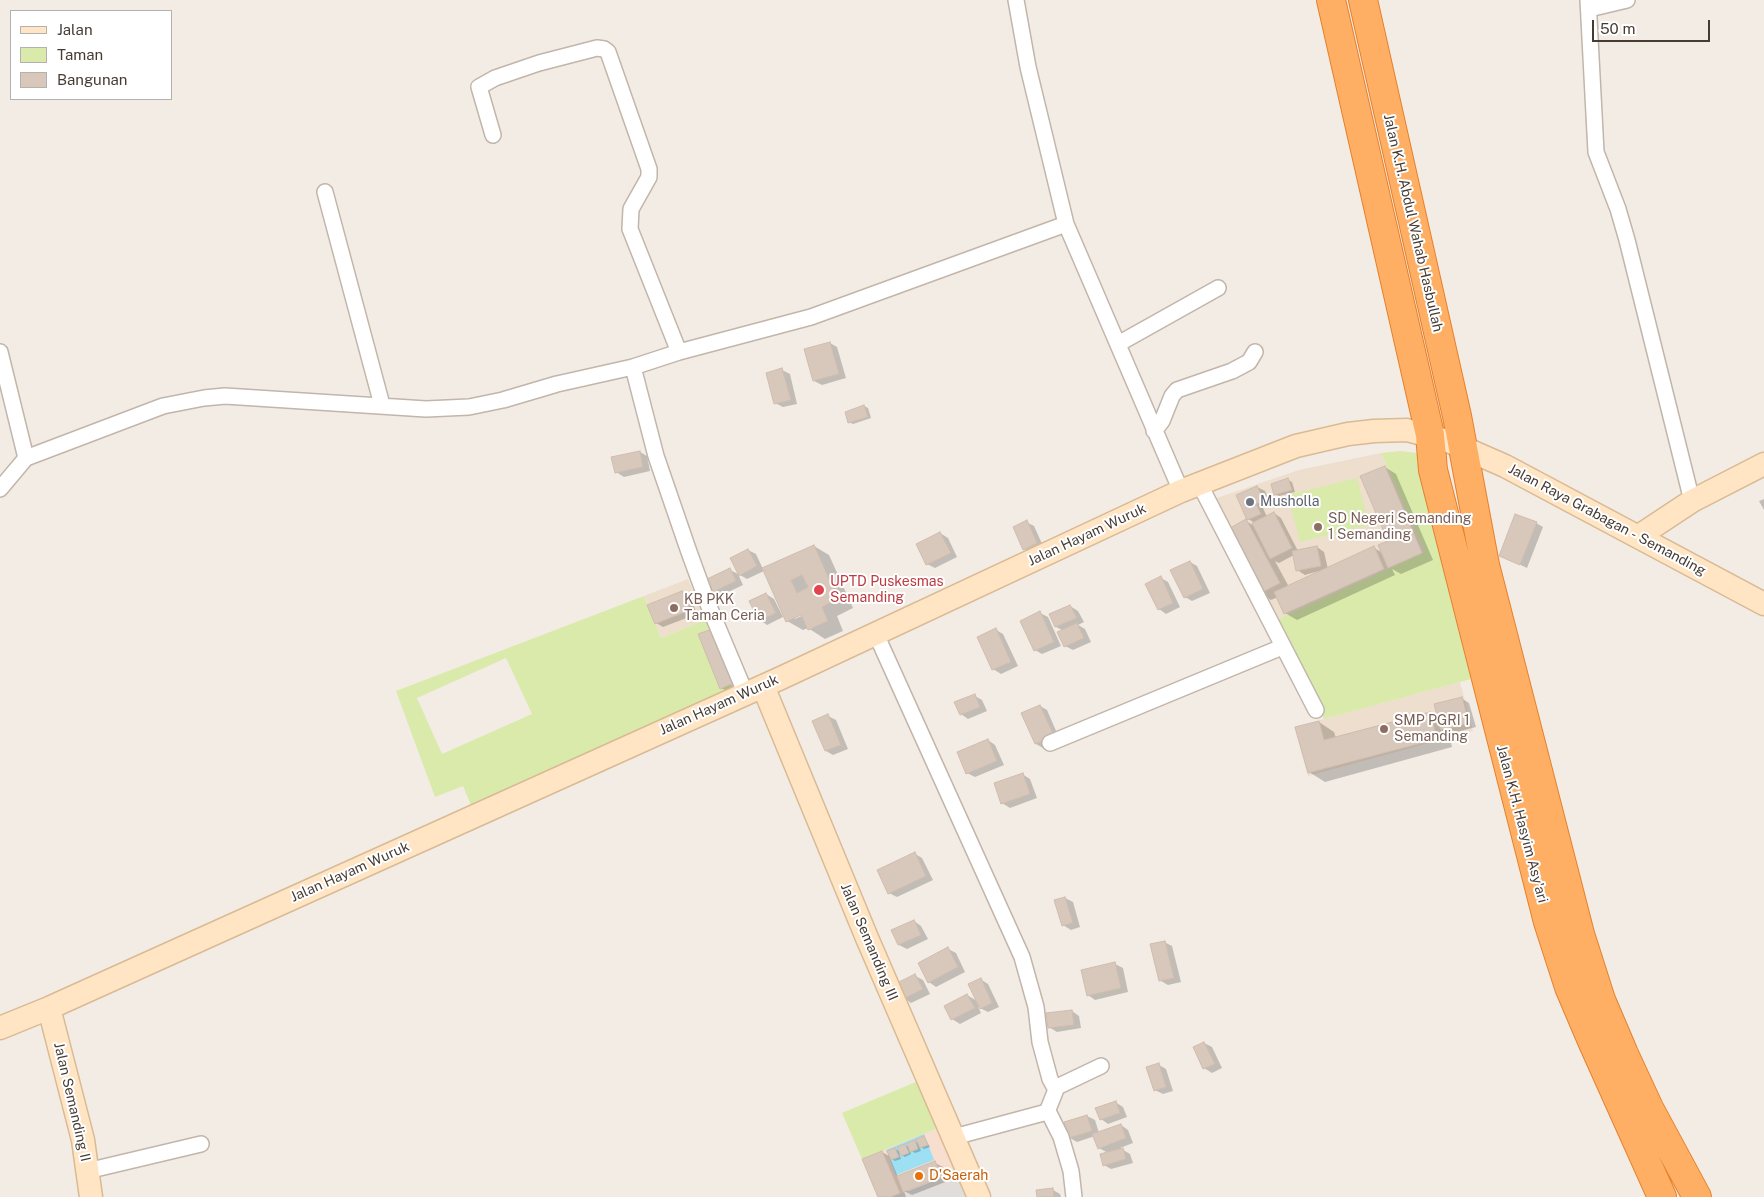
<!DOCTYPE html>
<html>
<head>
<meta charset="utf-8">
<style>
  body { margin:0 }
  #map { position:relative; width:1764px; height:1197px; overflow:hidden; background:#f3ece5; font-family:"Public Sans",sans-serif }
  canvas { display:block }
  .legend { position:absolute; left:10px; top:10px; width:162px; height:90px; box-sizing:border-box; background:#fff; border:1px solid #b5b1ae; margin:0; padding:6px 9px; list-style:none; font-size:15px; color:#463c34 }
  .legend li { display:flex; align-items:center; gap:10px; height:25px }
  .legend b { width:25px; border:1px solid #b5b1ae }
  .scale { position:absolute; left:1592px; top:20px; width:118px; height:22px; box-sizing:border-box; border:2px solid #463c34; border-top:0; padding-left:6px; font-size:15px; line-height:18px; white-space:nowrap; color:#463c34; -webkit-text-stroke:4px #fff; paint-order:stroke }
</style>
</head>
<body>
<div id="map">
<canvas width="1764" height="1197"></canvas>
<ul class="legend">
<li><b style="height:6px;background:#ffe5c3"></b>Jalan</li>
<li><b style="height:14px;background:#d9eaab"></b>Taman</li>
<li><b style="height:14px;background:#d8c8bc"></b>Bangunan</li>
</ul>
<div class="scale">50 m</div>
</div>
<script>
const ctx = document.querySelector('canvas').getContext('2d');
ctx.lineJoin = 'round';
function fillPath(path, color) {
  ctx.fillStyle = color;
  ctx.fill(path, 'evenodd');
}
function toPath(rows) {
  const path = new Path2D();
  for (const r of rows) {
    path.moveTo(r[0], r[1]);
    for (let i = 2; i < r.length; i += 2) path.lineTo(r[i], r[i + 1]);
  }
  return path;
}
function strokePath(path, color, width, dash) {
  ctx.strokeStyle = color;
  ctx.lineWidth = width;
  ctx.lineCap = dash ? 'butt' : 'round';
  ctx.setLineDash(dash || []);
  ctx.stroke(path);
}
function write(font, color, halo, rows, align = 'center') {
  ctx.font = font + ' "Public Sans",sans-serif';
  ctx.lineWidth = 4;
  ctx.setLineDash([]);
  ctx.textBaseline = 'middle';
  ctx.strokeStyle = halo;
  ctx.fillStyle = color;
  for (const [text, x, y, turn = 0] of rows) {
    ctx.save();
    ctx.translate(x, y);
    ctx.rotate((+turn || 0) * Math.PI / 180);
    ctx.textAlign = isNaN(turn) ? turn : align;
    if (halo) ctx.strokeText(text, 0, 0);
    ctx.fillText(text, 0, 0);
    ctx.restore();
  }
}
fillPath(toPath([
  [938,1128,956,1171,891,1197,877,1197,862,1159]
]), '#f7dece');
fillPath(toPath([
  [1381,453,1426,552,1272,622,1208,501,1299,470],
  [688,579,705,620,661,638,644,596],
  [1460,682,1473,731,1308,776,1294,727]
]), '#eddece');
fillPath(toPath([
  [1400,451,1417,453,1471,679,1324,719,1272,622,1425,552,1381,453],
  [1357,478,1369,525,1300,542,1288,495],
  [644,596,661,638,705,620,734,693,473,810,463,786,435,797,396,691],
  [506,658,532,714,442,754,417,698],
  [918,1081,938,1128,862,1159,842,1113]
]), '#d9eaab');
fillPath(toPath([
  [956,1171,967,1197,891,1197]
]), '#e1ddda');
fillPath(toPath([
  [924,1134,934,1160,896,1175,886,1150]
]), '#9de0f4');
fillPath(toPath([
  [830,343,837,347,846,378,822,385,814,381],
  [782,370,790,374,797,404,783,407,775,403],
  [864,406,868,408,871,418,853,424,849,422],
  [640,452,647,456,650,471,624,477,616,472],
  [1385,467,1396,474,1433,560,1401,574,1392,569,1395,575,1297,620,1285,613,1278,597,1271,600,1260,593,1246,521,1256,527,1255,523,1248,519,1257,487,1265,491,1271,505,1263,508,1267,517,1274,513,1281,518,1298,551,1317,547,1324,552,1328,569,1374,548,1383,553,1389,541],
  [1294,555,1297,570,1305,575,1319,571,1289,587,1275,561,1279,563],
  [1288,480,1292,482,1295,492,1279,496,1275,494],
  [1764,499,1764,510,1759,501],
  [1026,522,1034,526,1044,548,1032,553,1024,549],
  [1536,523,1543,527,1527,568,1500,555],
  [940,533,948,538,957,557,935,568,927,564],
  [814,546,829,555,853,608,837,616,843,631,825,639,808,628,803,630,787,621,764,571,747,579,740,575,748,550,756,554,763,569],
  [808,613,795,619,795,616],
  [1190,562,1197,566,1210,593,1192,601,1185,597],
  [730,570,738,574,743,585,722,595,714,591],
  [1161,578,1168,582,1180,607,1166,614,1159,609],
  [682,593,690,597,697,614,663,627,656,623],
  [766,594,774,599,783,617,767,625,760,620],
  [1070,606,1078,611,1084,622,1078,625,1085,629,1091,642,1073,650,1065,646,1064,631,1056,627,1051,615],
  [1040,613,1048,617,1061,646,1042,654,1035,650],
  [996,630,1003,634,1018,666,1001,674,993,669],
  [719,635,741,687,729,692,721,688],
  [975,696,982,700,987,711,968,719,961,714],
  [1461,698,1469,703,1476,727,1449,734,1452,747,1325,782,1309,772,1319,722,1334,732,1336,738,1429,713,1439,719],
  [1040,706,1047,710,1060,740,1043,748,1036,744],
  [828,716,836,720,848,749,833,755,826,751],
  [988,740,995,745,1004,765,975,777,967,773],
  [1022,774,1030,779,1037,798,1010,808,1002,803],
  [915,854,922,858,933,880,897,897,889,893],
  [1065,898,1073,902,1080,927,1071,930,1063,925],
  [914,921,921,926,928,939,907,949,899,945,893,931],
  [1164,942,1172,946,1181,982,1168,985,1161,981],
  [948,949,956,953,965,972,936,987,929,982],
  [1115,964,1123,968,1128,992,1095,1000,1088,995],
  [915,976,923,980,930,994,911,1003,904,998],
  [980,979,988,984,999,1007,988,1012,978,1007,981,1013,960,1024,952,1019,967,995,977,1001],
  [1072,1011,1079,1016,1081,1028,1057,1032,1049,1027],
  [1204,1043,1212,1047,1222,1068,1212,1073,1204,1068],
  [1159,1065,1166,1069,1173,1091,1163,1094,1155,1090],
  [1115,1102,1123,1107,1127,1117,1108,1124,1101,1119],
  [1087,1116,1095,1120,1099,1133,1121,1125,1128,1130,1133,1143,1120,1148,1130,1154,1133,1163,1111,1169,1104,1165,1108,1153,1099,1148,1095,1136,1077,1142,1070,1138],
  [924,1137,930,1147,924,1149,919,1146,921,1151,915,1153,910,1150,911,1154,905,1157,899,1154,901,1159,895,1161,890,1158,898,1177,935,1163,943,1167,946,1174,908,1189,908,1191,946,1176,948,1181,912,1195,904,1191,906,1197,879,1197,882,1152,891,1157,895,1149,901,1152,905,1145,910,1148,914,1141,920,1144],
  [1053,1190,1060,1194,1061,1197,1038,1197]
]), '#0003');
const building = toPath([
  [830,342,839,374,813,381,804,349,830,342],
  [782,368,791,400,774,404,766,373,782,368],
  [864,405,868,417,848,423,845,412,864,405],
  [640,451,643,467,615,473,611,457,640,451],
  [1385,466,1422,553,1388,568,1378,545,1388,541,1360,476,1385,466],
  [1288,478,1292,490,1274,495,1271,484,1288,478],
  [1257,486,1264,500,1256,504,1261,514,1247,520,1236,495,1257,486],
  [1274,512,1292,548,1270,559,1252,523,1274,512],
  [1515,514,1537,522,1520,565,1499,556,1515,514],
  [1246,519,1280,583,1259,594,1225,531,1246,519],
  [1027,520,1037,543,1023,550,1013,527,1027,520],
  [940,532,951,553,926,565,916,544,940,532],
  [814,545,838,599,822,607,828,621,808,630,801,615,786,622,762,568,814,545],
  [802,575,808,587,797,593,791,580,802,575],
  [1317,546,1321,566,1296,571,1292,551,1317,546],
  [1374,546,1384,569,1284,614,1274,592,1374,546],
  [748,549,757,566,739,576,730,558,748,549],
  [1190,561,1203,589,1184,598,1170,570,1190,561],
  [730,568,736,581,713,592,707,579,730,568],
  [1161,576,1173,603,1158,610,1145,584,1161,576],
  [682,591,690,610,655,624,647,605,682,591],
  [766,593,776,613,759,621,749,601,766,593],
  [1070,605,1077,618,1055,627,1049,614,1070,605],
  [1040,611,1054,642,1034,651,1020,621,1040,611],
  [1077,623,1084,638,1064,647,1057,632,1077,623],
  [996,628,1011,662,992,670,977,637,996,628],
  [712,629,734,683,720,689,698,634,712,629],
  [975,694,980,707,960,715,954,702,975,694],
  [1462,697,1469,723,1441,730,1434,704,1462,697],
  [1040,705,1054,736,1035,744,1021,713,1040,705],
  [1430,712,1437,739,1308,773,1295,727,1319,721,1324,740,1430,712],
  [828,714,841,745,825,751,812,721,828,714],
  [988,739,997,761,966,774,957,752,988,739],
  [1023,773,1030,794,1001,804,994,783,1023,773],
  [915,852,926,876,888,894,877,870,915,852],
  [1065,897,1073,923,1062,926,1054,900,1065,897],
  [914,920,921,935,898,945,891,930,914,920],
  [1165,941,1174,978,1159,981,1150,944,1165,941],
  [948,947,958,967,928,983,918,963,948,947],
  [1115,962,1121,988,1087,996,1081,970,1115,962],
  [915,974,923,989,903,999,895,984,915,974],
  [981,978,992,1003,980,1009,968,984,981,978],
  [967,994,975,1008,951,1020,944,1006,967,994],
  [1072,1010,1074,1025,1048,1028,1046,1013,1072,1010],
  [1204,1042,1215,1064,1203,1069,1193,1047,1204,1042],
  [1159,1063,1166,1087,1154,1091,1146,1067,1159,1063],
  [1116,1101,1120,1113,1100,1120,1095,1108,1116,1101],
  [1087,1115,1092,1131,1069,1138,1064,1122,1087,1115],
  [1121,1124,1126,1138,1098,1149,1092,1134,1121,1124],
  [924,1136,928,1145,920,1148,916,1139,924,1136],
  [915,1140,918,1149,910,1152,907,1143,915,1140],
  [905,1144,909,1153,901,1156,897,1147,905,1144],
  [895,1148,899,1157,891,1160,887,1151,895,1148],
  [1123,1148,1126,1159,1103,1166,1100,1154,1123,1148],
  [882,1151,900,1193,891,1197,878,1197,862,1159,882,1151],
  [935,1161,942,1177,903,1192,897,1176,935,1161],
  [1053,1188,1054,1197,1037,1197,1036,1190,1053,1188]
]);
fillPath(building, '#d8c8bc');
strokePath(building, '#d0bcac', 1);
const street = toPath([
  [1016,0,1028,67,1066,224],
  [1588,0,1596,152,1618,209,1627,240,1692,501],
  [1589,9,1627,0],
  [493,135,479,87,495,78,539,63,597,48,604,49,608,52,649,169,649,177,631,209,630,229,679,352],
  [325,192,382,405],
  [1118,344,1218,288],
  [0,352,26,458],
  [633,367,656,456,689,552,708,604,745,692],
  [1154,431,1162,421,1172,396,1177,390,1232,371,1249,362,1255,352],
  [1199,483,1316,710],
  [0,489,26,458,163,406,204,398,225,396,426,409,469,407,503,400,557,384,633,367,679,352,811,317,1066,224,1181,491],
  [876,634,1022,957,1036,1007,1040,1042,1050,1079,1056,1090],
  [1050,743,1282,647],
  [1048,1111,1061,1137,1071,1171,1074,1197],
  [954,1137,1047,1112,1057,1087,1101,1066],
  [87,1171,201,1144]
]);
const secondary = toPath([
  [1639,536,1692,501,1764,464],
  [763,686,867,938,979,1197],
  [49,1008,83,1140,91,1197],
  [0,1028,49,1008,781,678,1181,491,1296,446,1348,434,1374,431,1407,430,1448,441,1505,466,1764,604]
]);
const highway = toPath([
  [1331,0,1430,435,1433,470,1548,922,1569,987,1592,1041,1662,1197],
  [1363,0,1457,416,1485,565,1580,934,1601,1000,1624,1054,1649,1108,1697,1197]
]);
strokePath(street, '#c2b5aa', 18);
strokePath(secondary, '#d9ba94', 25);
strokePath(highway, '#e5802d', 30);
strokePath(street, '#fff', 15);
strokePath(secondary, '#ffe5c3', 22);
strokePath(highway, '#ffaf64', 28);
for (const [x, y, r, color] of [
  [1250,502,5,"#6b7280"],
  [1318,527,5,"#8d6e63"],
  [819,590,6,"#e0444e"],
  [674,608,5,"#8d6e63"],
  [1384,729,5,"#8d6e63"],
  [919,1176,5,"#e8710a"]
]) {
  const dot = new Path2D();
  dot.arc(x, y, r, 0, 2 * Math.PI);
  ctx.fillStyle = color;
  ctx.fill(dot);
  strokePath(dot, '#fff', 2);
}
write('14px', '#463c34', '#fff', [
  ["Jalan K.H. Abdul Wahab Hasbullah",1413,223,77],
  ["Jalan Raya Grabagan - Semanding",1607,520,28],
  ["Jalan Hayam Wuruk",1087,535,-25],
  ["Jalan Hayam Wuruk",719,705,-24],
  ["Jalan K.H. Hasyim Asy'ari",1522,824,75],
  ["Jalan Hayam Wuruk",350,872,-24],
  ["Jalan Semanding III",869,942,67],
  ["Jalan Semanding II",72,1102,77]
]);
write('14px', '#5b616d', '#fff', [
  ["Musholla",1260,502]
], 'left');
write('14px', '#785e54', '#fff', [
  ["SD Negeri Semanding",1328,519],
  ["1 Semanding",1328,535],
  ["KB PKK",684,600],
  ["Taman Ceria",684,616],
  ["SMP PGRI 1",1394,721],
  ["Semanding",1394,737]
], 'left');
write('14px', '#be3a42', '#fff', [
  ["UPTD Puskesmas",830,582],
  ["Semanding",830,598]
], 'left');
write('14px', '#c56008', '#fff', [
  ["D'Saerah",929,1176]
], 'left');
</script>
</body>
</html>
